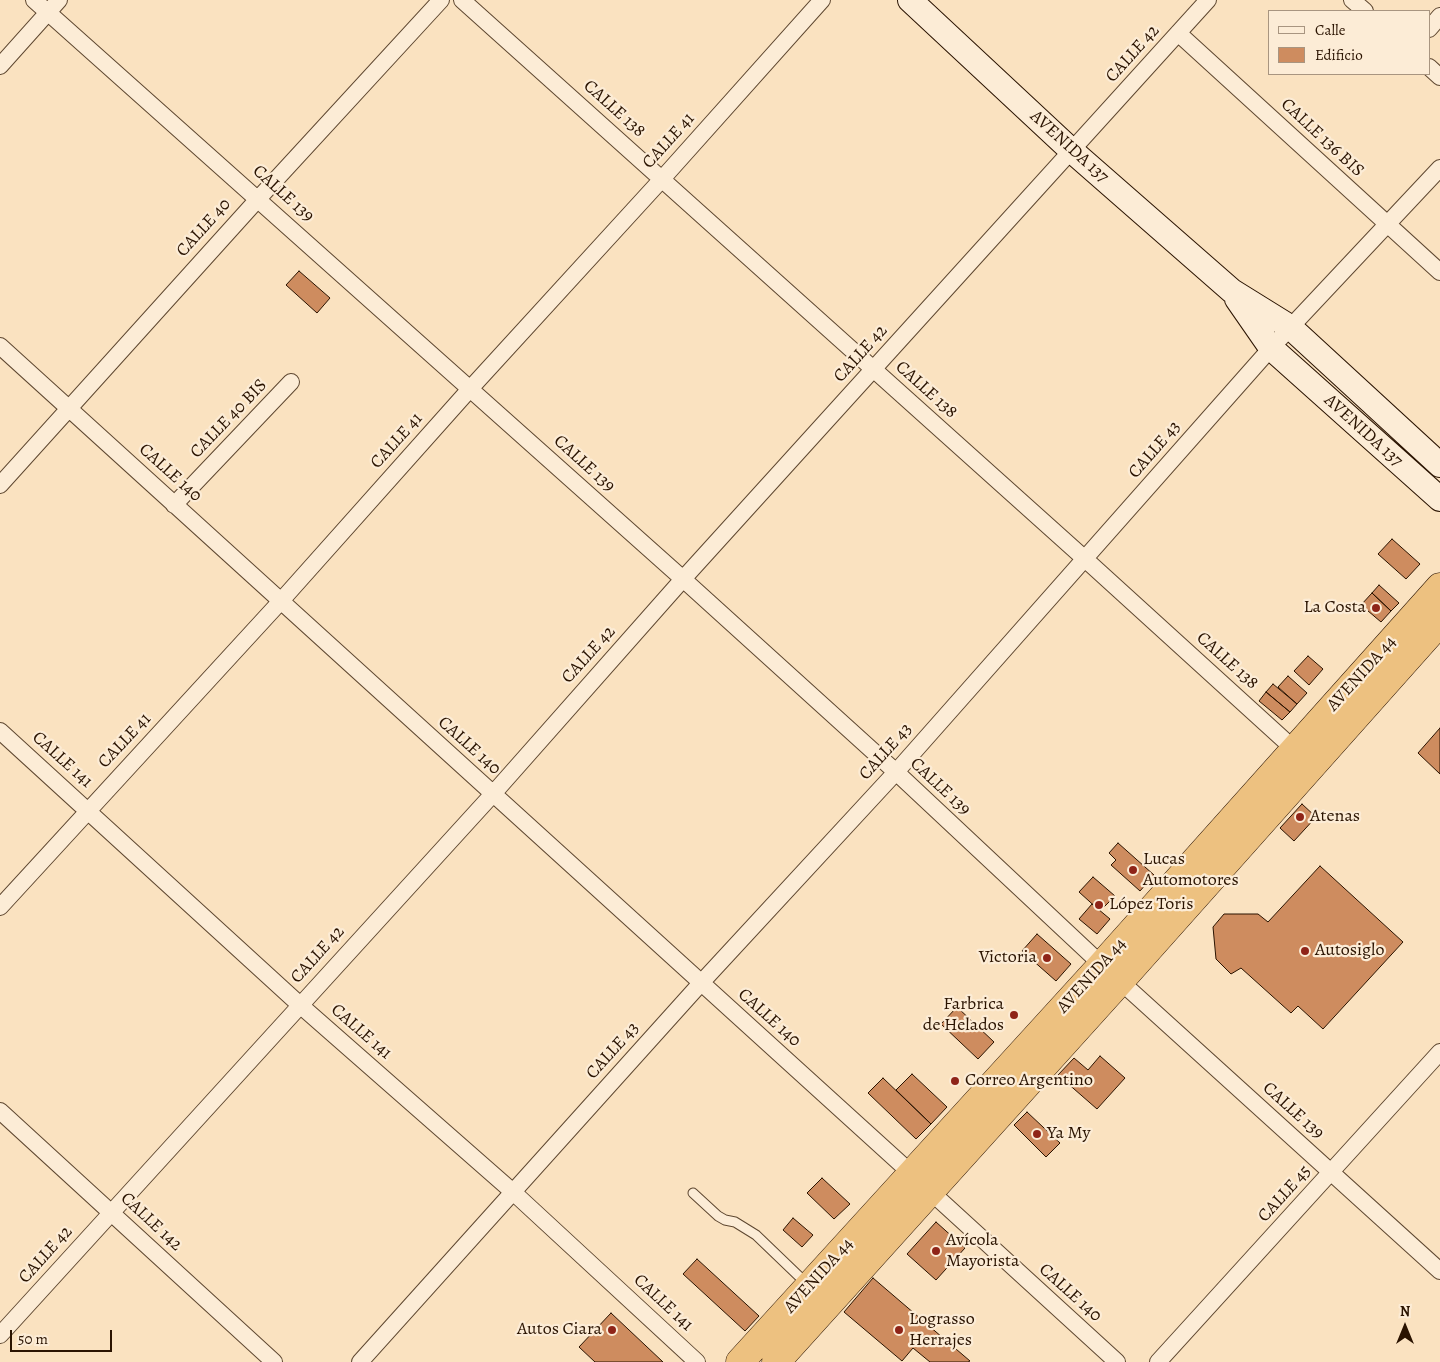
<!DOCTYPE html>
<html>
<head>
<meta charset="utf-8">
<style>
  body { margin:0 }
  #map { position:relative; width:1440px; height:1362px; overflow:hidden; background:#fae2c0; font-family:Alegreya,serif }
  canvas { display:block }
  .legend { position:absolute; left:1268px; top:10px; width:162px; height:65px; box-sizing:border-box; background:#fcecd6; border:1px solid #a89580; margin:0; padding:6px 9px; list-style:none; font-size:15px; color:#2a1300 }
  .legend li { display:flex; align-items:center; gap:10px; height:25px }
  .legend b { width:25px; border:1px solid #a89580 }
  .north { position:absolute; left:1380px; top:1302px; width:50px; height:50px; -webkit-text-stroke:4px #fcecd6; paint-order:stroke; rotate:0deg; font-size:14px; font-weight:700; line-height:20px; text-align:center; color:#2a1300 }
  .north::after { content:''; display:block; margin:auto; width:18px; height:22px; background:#2a1300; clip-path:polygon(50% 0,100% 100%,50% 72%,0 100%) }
  .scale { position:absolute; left:10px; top:1330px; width:102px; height:22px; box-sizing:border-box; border:2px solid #2a1300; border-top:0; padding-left:6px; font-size:15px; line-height:18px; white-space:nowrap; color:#2a1300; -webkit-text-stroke:4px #fcecd6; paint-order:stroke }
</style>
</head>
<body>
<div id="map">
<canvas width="1440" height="1362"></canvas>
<ul class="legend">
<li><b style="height:6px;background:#fcecd6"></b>Calle</li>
<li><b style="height:14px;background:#ce8c5f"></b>Edificio</li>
</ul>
<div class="north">N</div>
<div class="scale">50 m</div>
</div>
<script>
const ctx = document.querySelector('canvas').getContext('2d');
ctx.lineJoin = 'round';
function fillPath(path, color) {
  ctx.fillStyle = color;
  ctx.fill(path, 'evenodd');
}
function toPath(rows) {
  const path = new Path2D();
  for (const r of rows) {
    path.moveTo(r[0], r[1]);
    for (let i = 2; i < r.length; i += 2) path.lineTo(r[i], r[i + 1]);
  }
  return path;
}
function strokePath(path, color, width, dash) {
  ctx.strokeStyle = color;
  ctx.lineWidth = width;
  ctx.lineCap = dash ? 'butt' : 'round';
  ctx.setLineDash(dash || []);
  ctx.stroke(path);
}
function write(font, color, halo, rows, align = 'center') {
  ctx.font = font + ' Alegreya,serif';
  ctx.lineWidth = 4.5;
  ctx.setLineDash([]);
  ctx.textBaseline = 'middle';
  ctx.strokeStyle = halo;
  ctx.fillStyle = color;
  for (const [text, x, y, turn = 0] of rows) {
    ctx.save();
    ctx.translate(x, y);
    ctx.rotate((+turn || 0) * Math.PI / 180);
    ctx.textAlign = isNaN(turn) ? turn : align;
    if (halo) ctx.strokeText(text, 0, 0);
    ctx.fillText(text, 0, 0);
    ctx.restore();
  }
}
const building = toPath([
  [299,271,330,298,317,313,286,285,299,271],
  [1392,539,1420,564,1406,579,1378,554,1392,539],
  [1379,585,1399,603,1391,611,1372,593,1379,585],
  [1372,593,1391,611,1381,622,1361,605,1372,593],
  [1308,656,1323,669,1309,685,1294,671,1308,656],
  [1288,676,1307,693,1297,704,1278,687,1288,676],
  [1273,684,1297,704,1290,712,1266,692,1273,684],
  [1266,692,1290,712,1282,720,1259,701,1266,692],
  [1440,728,1440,774,1418,753,1440,728],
  [1302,804,1316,817,1294,841,1280,828,1302,804],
  [1118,843,1154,875,1140,891,1111,865,1116,860,1109,853,1118,843],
  [1320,866,1403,942,1323,1029,1298,1006,1291,1013,1241,968,1231,974,1216,959,1213,927,1224,914,1258,914,1268,922,1320,866],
  [1093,877,1115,896,1100,911,1079,892,1093,877],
  [1092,904,1110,919,1097,934,1079,919,1092,904],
  [1037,934,1071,964,1056,981,1022,951,1037,934],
  [957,1007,994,1042,978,1059,941,1024,957,1007],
  [1100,1056,1125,1078,1097,1109,1058,1075,1074,1058,1088,1070,1100,1056],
  [912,1074,947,1107,931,1124,896,1090,912,1074],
  [883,1078,931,1124,916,1139,868,1093,883,1078],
  [1027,1112,1060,1143,1046,1157,1014,1125,1027,1112],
  [822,1178,850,1204,834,1219,807,1193,822,1178],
  [793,1218,813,1235,802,1247,783,1230,793,1218],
  [936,1222,965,1248,936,1280,907,1254,936,1222],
  [697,1259,759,1316,745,1331,683,1274,697,1259],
  [873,1278,970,1361,968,1362,930,1362,913,1348,902,1361,844,1312,873,1278],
  [611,1313,663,1362,595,1362,579,1347,611,1313]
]);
fillPath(building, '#ce8c5f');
strokePath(building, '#2a1300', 1);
const lane = toPath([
  [693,1193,718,1216,725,1220,735,1222,756,1235,807,1284]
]);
const street = toPath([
  [34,0,683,579,896,772,1102,965],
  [462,0,1085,559,1295,750],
  [1352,0,1365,11],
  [1429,29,1440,16],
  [1178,33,1440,272],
  [0,66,59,0],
  [1429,67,1440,77],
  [0,346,912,1174],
  [0,485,258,199,441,0],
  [174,505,291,382],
  [0,731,300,1005,513,1192,697,1362],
  [0,907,280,602,469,390,662,179,822,0],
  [1120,981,1440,1271],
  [0,1111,274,1362],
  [931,1192,1117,1362],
  [0,1335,492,795,683,579,1208,0],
  [360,1362,701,983,896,772,1271,348,1440,168],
  [1158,1362,1440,1052]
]);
const secondary = toPath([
  [910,0,1072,151,1232,291,1290,327,1440,465],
  [1237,299,1271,348,1440,499]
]);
const highway = toPath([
  [740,1362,1102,965,1440,587],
  [776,1362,1120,981,1440,622]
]);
strokePath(lane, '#5e4730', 11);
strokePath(street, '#5e4730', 18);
strokePath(secondary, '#2a1300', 26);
strokePath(highway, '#2a1300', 29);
strokePath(lane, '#fcecd6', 9);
strokePath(street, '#fcecd6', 16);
strokePath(secondary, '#fcecd6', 24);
strokePath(highway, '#edc180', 28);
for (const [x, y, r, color] of [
  [1376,608,5,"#8f2418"],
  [1300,817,5,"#8f2418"],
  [1133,870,5,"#8f2418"],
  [1099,905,5,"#8f2418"],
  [1305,951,5,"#8f2418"],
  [1047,958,5,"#8f2418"],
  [1014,1015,5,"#8f2418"],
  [955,1081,5,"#8f2418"],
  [1037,1134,5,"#8f2418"],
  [936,1251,5,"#8f2418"],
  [612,1330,5,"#8f2418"],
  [899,1330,5,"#8f2418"]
]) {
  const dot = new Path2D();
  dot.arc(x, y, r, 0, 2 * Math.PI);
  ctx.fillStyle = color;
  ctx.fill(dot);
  strokePath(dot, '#fcecd6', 2);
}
write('18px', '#2a1300', '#fcecd6', [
  ["CALLE 42",1133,54,-48],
  ["CALLE 138",614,109,42],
  ["CALLE 136 BIS",1322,138,43],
  ["CALLE 41",669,141,-48],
  ["AVENIDA 137",1069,147,42],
  ["CALLE 139",283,194,42],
  ["CALLE 40",204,228,-48],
  ["CALLE 42",861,354,-48],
  ["CALLE 138",926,390,42],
  ["CALLE 40 BIS",229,419,-46],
  ["AVENIDA 137",1363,431,42],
  ["CALLE 41",397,441,-48],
  ["CALLE 43",1155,450,-49],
  ["CALLE 139",584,464,42],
  ["CALLE 140",170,473,42],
  ["CALLE 42",589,655,-48],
  ["CALLE 138",1227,661,42],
  ["AVENIDA 44",1362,674,-48],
  ["CALLE 41",125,741,-47],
  ["CALLE 140",469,746,42],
  ["CALLE 43",886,752,-48],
  ["CALLE 141",62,760,42],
  ["CALLE 139",940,787,43],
  ["CALLE 42",318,955,-48],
  ["AVENIDA 44",1092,976,-48],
  ["CALLE 140",769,1018,42],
  ["CALLE 141",361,1032,41],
  ["CALLE 43",613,1051,-48],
  ["CALLE 139",1293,1111,42],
  ["CALLE 45",1285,1194,-48],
  ["CALLE 142",151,1222,43],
  ["CALLE 42",46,1255,-48],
  ["AVENIDA 44",819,1276,-48],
  ["CALLE 140",1070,1293,42],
  ["CALLE 141",663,1303,43]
]);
write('18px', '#2a1300', '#fcecd6', [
  ["La Costa",1366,608,"right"],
  ["Atenas",1310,817],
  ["Lucas",1143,860],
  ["Automotores",1143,881],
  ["López Toris",1109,905],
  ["Autosiglo",1315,951],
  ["Victoria",1037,958,"right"],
  ["Farbrica",1004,1005,"right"],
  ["de Helados",1004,1026,"right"],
  ["Correo Argentino",965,1081],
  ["Ya My",1047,1134],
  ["Avícola",946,1241],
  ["Mayorista",946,1262],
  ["Lograsso",909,1320],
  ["Herrajes",909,1341],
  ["Autos Ciara",602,1330,"right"]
], 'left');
</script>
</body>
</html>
